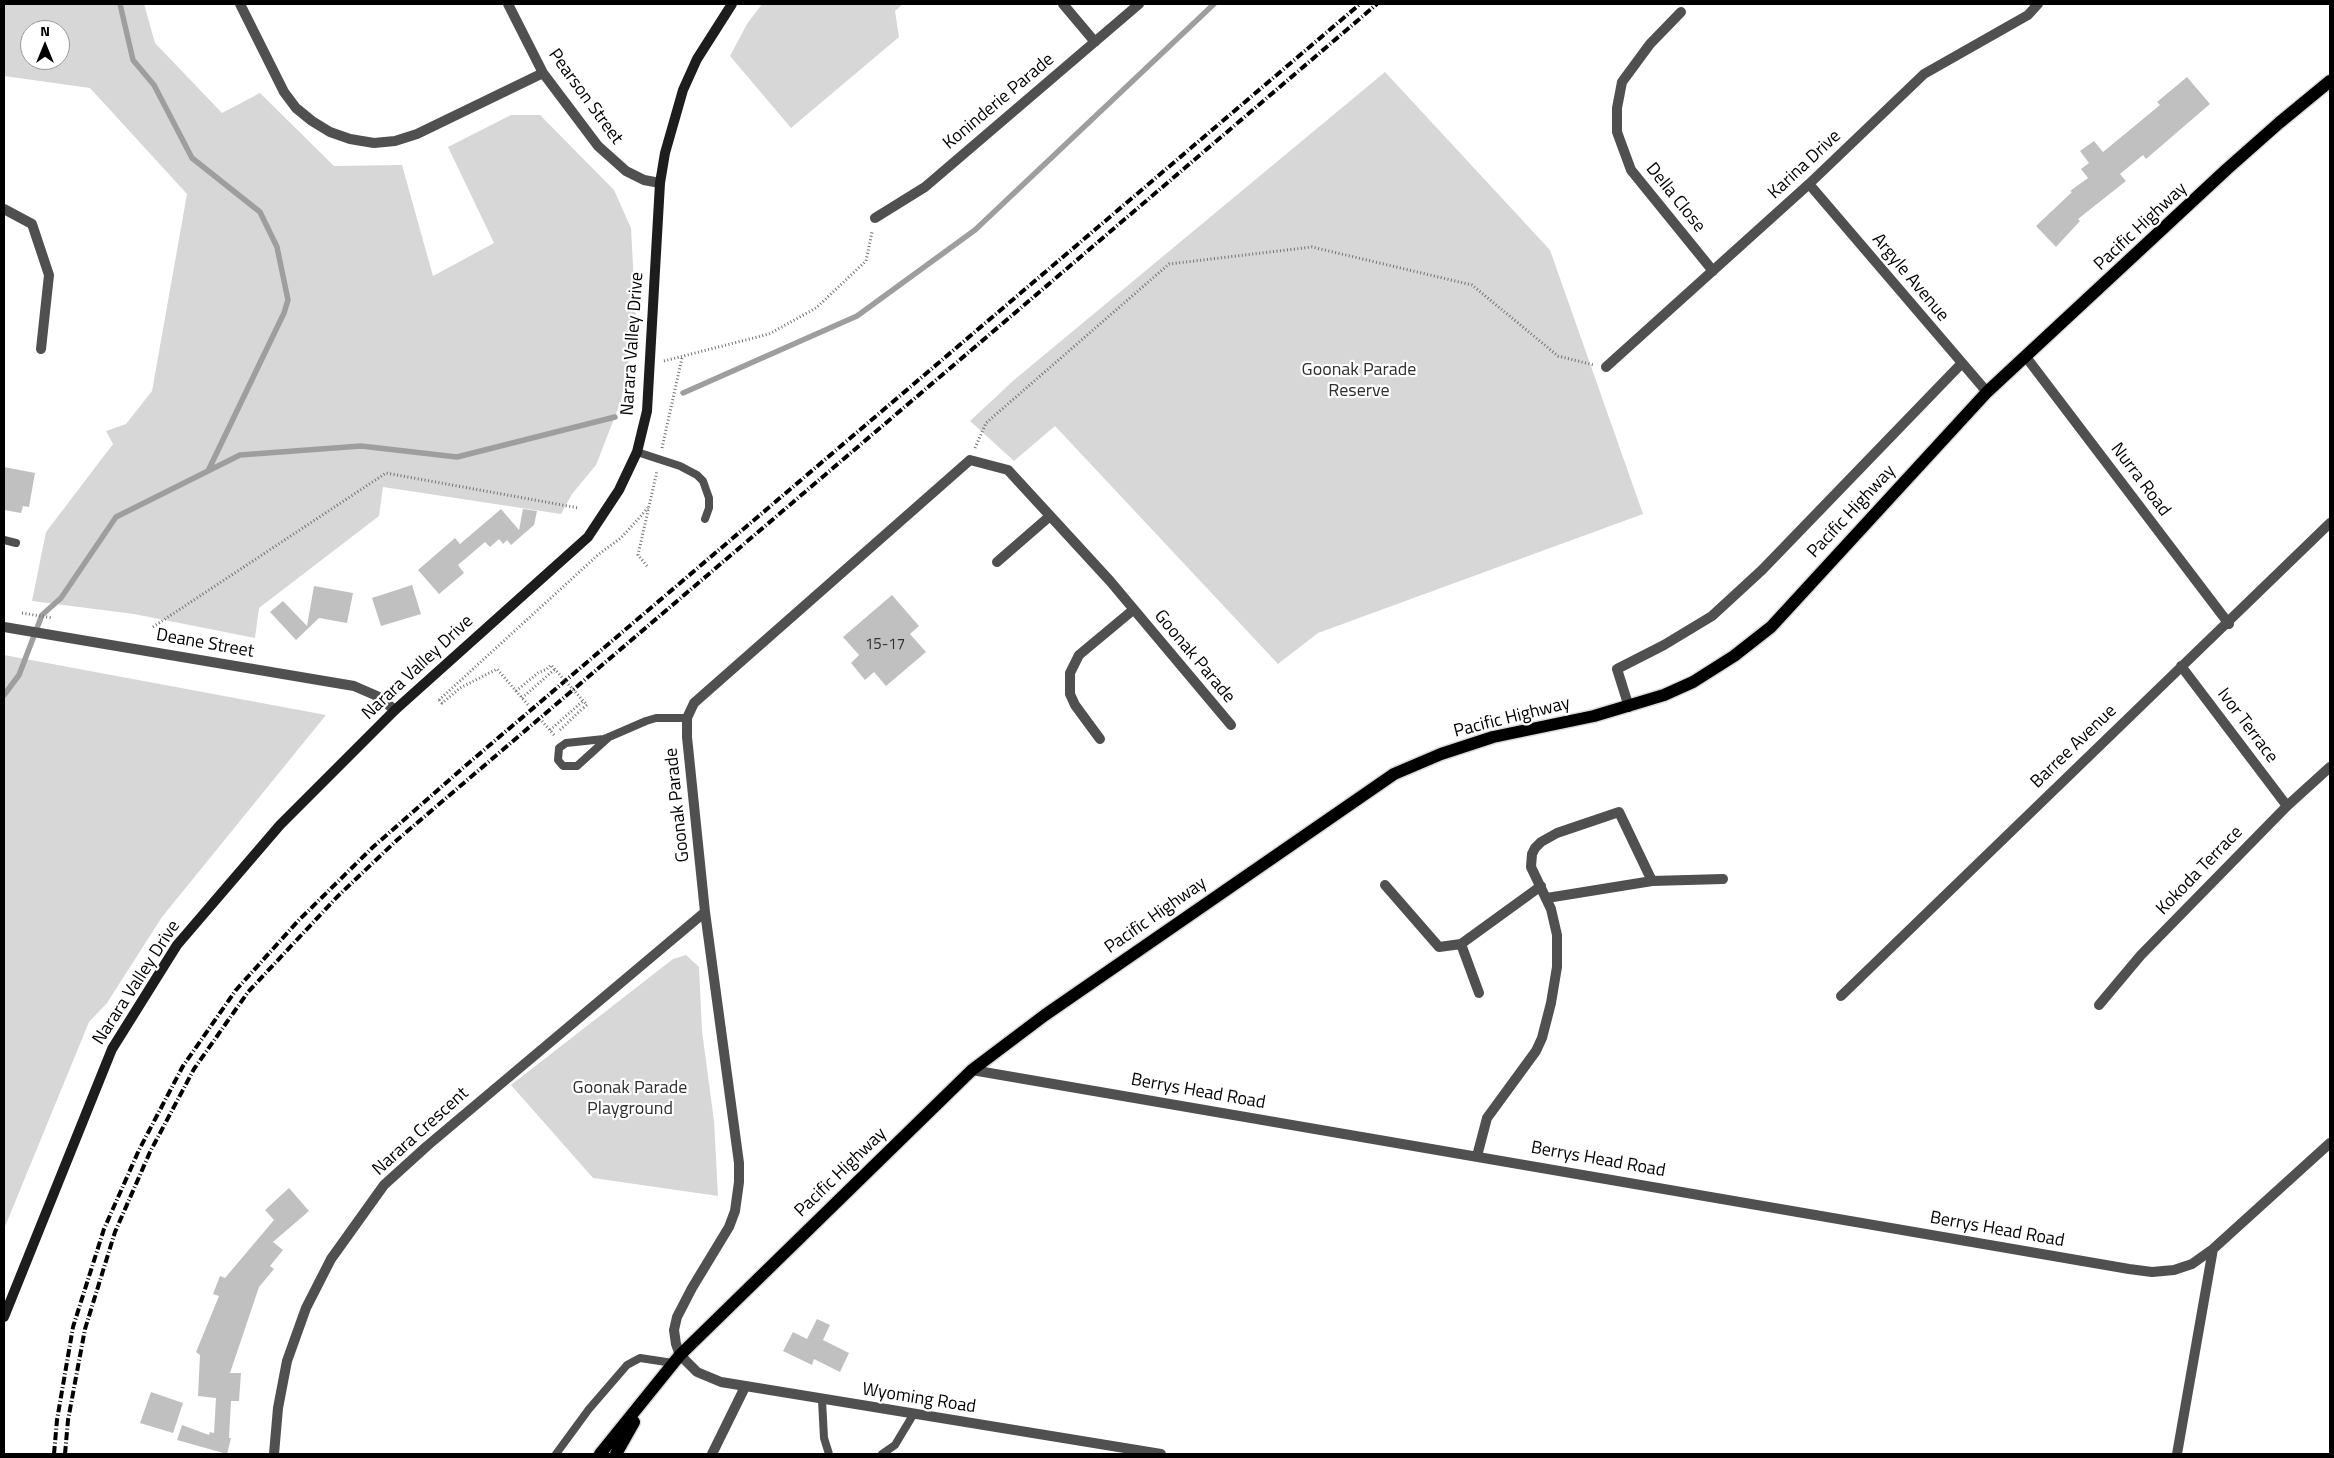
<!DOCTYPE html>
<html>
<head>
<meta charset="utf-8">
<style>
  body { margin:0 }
  #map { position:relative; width:2334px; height:1458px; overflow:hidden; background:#fff; font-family:"Titillium Web",sans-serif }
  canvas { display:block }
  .frame { position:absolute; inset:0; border:5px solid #000; pointer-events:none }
  .north { position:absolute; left:20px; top:20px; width:50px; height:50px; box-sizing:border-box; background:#fff; border:1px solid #999; border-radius:50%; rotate:0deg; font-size:14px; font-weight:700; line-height:20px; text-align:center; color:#000 }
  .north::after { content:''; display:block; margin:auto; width:18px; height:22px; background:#000; clip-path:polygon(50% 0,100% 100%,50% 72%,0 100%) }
</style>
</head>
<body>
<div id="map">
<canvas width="2334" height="1458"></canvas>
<div class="frame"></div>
<div class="north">N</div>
</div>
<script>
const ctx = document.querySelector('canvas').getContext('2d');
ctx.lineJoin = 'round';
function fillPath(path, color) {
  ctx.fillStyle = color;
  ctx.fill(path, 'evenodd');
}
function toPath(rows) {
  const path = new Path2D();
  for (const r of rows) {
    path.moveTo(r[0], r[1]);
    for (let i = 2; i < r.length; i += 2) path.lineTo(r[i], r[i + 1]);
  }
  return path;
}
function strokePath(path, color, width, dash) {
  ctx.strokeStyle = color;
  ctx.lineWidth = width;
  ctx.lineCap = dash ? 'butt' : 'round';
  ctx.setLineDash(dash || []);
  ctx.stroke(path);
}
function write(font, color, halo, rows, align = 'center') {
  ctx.font = font + ' "Titillium Web",sans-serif';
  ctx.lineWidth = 4.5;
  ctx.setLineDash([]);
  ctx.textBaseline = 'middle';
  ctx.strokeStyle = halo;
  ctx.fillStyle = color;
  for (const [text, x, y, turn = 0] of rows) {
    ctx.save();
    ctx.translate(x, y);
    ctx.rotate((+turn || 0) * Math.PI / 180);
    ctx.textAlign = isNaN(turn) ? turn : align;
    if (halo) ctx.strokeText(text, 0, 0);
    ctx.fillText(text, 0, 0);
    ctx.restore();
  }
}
fillPath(toPath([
  [4,4,144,4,155,43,222,113,260,93,334,166,402,165,433,276,494,243,448,147,511,115,540,115,614,190,631,228,636,322,621,401,596,465,572,494,561,514,383,487,379,516,259,608,255,638,134,614,32,601,46,532,113,444,106,431,126,424,152,391,187,194,90,88,4,76],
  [30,30,60,30,60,60,30,60],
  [762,4,903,4,895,11,899,37,791,128,730,56,747,24],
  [1385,72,1550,250,1643,514,1318,633,1278,664,1055,426,1014,461,970,421,1014,380],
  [4,655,326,715,162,917,107,1003,89,1022,4,1229],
  [686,955,699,967,702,1031,714,1121,718,1196,593,1178,511,1085,673,959]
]), '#d7d7d7');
strokePath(toPath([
  [120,4,133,60,154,85,192,158,260,212,277,247,288,300,284,313,208,471],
  [683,393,857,316,975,230,1214,4],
  [4,695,19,675,42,615,61,598,116,517,240,455,361,446,457,457,615,417]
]), '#9e9e9e', 5.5);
fillPath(toPath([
  [2187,77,2210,104,2146,159,2143,155,2120,174,2126,181,2078,219,2080,221,2056,247,2036,226,2072,192,2070,191,2088,178,2081,169,2089,163,2080,151,2094,141,2103,152,2160,105,2157,102],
  [4,467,35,473,29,507,23,506,21,513,4,510],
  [501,509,519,530,523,509,537,511,534,525,511,545,507,540,503,544,499,539,490,547,485,542,458,565,464,573,439,594,418,570,455,538,460,544],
  [412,585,421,614,381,626,372,598],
  [314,586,353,593,347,623,319,618,296,640,270,612,283,601,307,626],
  [892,595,919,626,910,634,926,652,886,686,874,672,865,680,851,663,859,655,843,637],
  [289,1188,309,1211,273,1242,283,1250,270,1266,274,1269,259,1287,230,1373,241,1373,239,1401,231,1401,229,1438,231,1438,227,1454,177,1440,182,1425,209,1435,210,1432,214,1433,216,1398,198,1396,200,1355,196,1352,219,1296,213,1294,220,1276,225,1278,274,1220,265,1210],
  [817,1319,830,1325,823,1340,849,1353,840,1372,814,1359,812,1365,783,1351,793,1332,807,1339],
  [151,1392,183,1403,173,1433,140,1423]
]), '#c0c0c0');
const primary = toPath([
  [600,1454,680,1355,972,1070,1045,1015,1394,774,1441,754,1493,737,1594,716,1664,695,1693,682,1734,656,1771,627,1987,392,2227,169,2279,123,2330,81],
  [616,1454,634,1422]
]);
strokePath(primary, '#dbdbdb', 15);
strokePath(toPath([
  [664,361,769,334,816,308,866,261,872,232],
  [662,448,682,358],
  [975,448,986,423,1169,264,1312,247,1472,285,1558,356,1594,365],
  [647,566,638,555,657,471],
  [22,613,53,618],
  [153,627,386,473,579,508],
  [516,691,538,673,547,669],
  [522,698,555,669],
  [439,700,599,554,621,538,648,508],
  [439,700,442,703,460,688,497,669,529,706],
  [542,721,555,736],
  [550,730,583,701],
  [560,730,583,708]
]), '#727272', 3, [1, 2.5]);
strokePath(toPath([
  [637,452,680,466,697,475,703,481,709,498,709,508,705,519],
  [4,540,16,543],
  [609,737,577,766,563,766,558,760,559,748,566,743,604,739,609,737,646,721,656,718,687,718],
  [822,1400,824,1438,829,1454],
  [556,1454,589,1409,627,1365,640,1358,673,1363],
  [882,1454,895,1445,913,1415]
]), '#505050', 8);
strokePath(toPath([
  [240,4,284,92,296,108,312,121,330,132,350,139,374,143,395,141,417,134,543,73],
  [508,4,543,73,598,146,626,171,644,180,660,183],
  [1063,4,1095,42],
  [1681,12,1650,44,1622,82,1617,108,1617,132,1631,170,1713,271],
  [1809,184,1987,392],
  [4,209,32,224,49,275,41,349],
  [875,218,925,187,1139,4],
  [2026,357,2229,624],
  [1606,367,1809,184,1924,74,2028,15,2038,4],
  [997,562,1050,516],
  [4,627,354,686,377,696,395,710],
  [2181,666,2287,806],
  [1629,707,1617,669,1664,645,1712,616,1762,570,1962,363],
  [1100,739,1075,705,1070,694,1070,673,1079,655,1133,610],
  [1385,885,1439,947,1461,944,1479,993],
  [1547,898,1652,881,1723,879],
  [1461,944,1541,886],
  [1841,996,2330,523],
  [2099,1005,2141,955,2287,806,2330,767],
  [972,1070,2129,1269,2152,1272,2174,1270,2192,1264,2213,1249,2330,1143],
  [1477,1156,1487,1118,1536,1051,1542,1038,1551,1003,1557,967,1557,935,1551,909,1531,867,1532,854,1535,848,1541,842,1557,833,1619,812,1652,881],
  [680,1355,676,1344,674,1330,677,1317,692,1288,729,1227,735,1211,739,1182,739,1163,705,912,687,737,687,718,694,703,970,460,1008,470,1110,581,1231,725],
  [274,1454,278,1408,287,1361,306,1308,331,1259,384,1185,427,1146,705,912],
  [712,1454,745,1387],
  [2177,1454,2213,1249]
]), '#505050', 10);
strokePath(toPath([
  [680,1355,697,1372,721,1382,1161,1454]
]), '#505050', 10);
strokePath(toPath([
  [4,1317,112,1049,177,945,280,825,395,710,588,537,619,490,637,452,647,411,660,183,665,153,683,90,697,59,732,4]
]), '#1d1d1d', 10);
strokePath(primary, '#000', 12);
strokePath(toPath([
  [54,1454,57,1420,73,1327,104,1229,139,1150,183,1066,236,990,298,921,373,847,464,767,1360,4],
  [65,1454,68,1420,85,1329,115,1232,150,1152,194,1069,248,992,337,897,397,840,1377,4]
]), '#000', 4, [8, 2.5, 1, 2.5]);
strokePath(toPath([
  [547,669,551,665,587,705,583,708]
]), '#727272', 3, [1, 2.5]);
write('15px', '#303030', null, [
  ["15-17",885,645]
]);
write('18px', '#000', '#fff', [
  ["Pearson Street",585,97,54],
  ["Koninderie Parade",999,102,-40],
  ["Karina Drive",1805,165,-43],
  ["Della Close",1675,198,51],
  ["Pacific Highway",2141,227,-43],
  ["Argyle Avenue",1910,278,50],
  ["Narara Valley Drive",633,344,-86],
  ["Nurra Road",2140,480,53],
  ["Pacific Highway",1852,512,-47],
  ["Deane Street",205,644,10],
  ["Goonak Parade",1194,657,50],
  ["Narara Valley Drive",418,668,-43],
  ["Pacific Highway",1512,718,-14],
  ["Ivor Terrace",2247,726,53],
  ["Barree Avenue",2074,747,-44],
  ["Goonak Parade",678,805,-96],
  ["Kokoda Terrace",2200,871,-46],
  ["Pacific Highway",1156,916,-35],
  ["Narara Valley Drive",137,983,-57],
  ["Berrys Head Road",1198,1092,10],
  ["Narara Crescent",421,1132,-42],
  ["Berrys Head Road",1598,1160,10],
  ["Pacific Highway",841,1173,-44],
  ["Berrys Head Road",1997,1230,10],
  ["Wyoming Road",919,1399,9]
]);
write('18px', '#2e2e2e', '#fff', [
  ["Goonak Parade",1359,371],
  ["Reserve",1359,392],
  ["Goonak Parade",630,1089],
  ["Playground",630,1110]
]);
</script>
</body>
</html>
